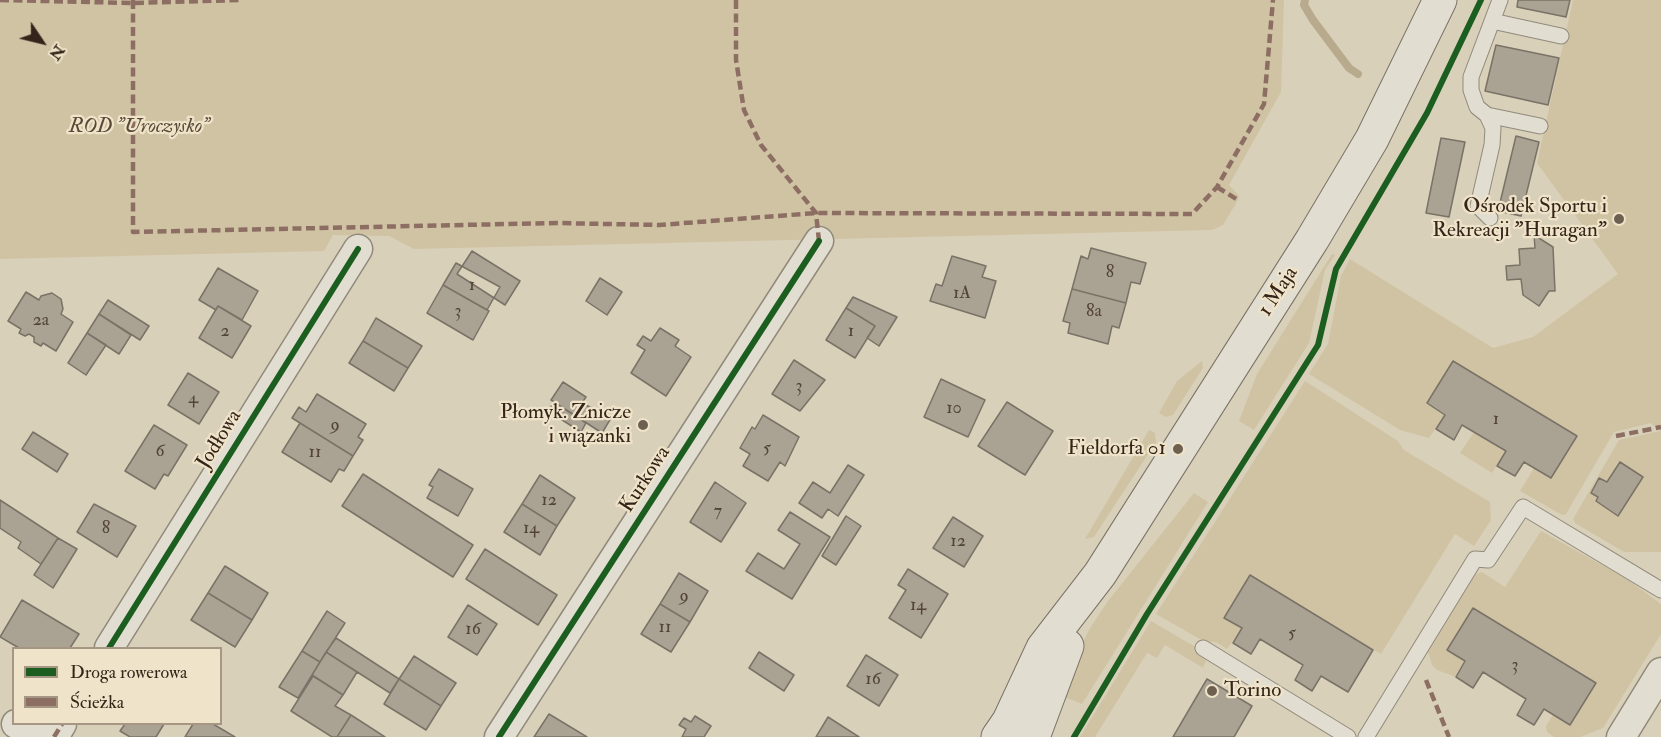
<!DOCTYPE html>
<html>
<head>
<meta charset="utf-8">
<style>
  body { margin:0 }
  #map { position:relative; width:1661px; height:737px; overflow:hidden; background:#d9d0b9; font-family:"IM FELL Double Pica",serif }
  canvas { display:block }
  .legend { position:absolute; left:12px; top:647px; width:210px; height:78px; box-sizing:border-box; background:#efe4c9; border:2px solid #a59783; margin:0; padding:8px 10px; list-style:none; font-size:18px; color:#352419 }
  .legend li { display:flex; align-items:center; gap:12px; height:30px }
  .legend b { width:30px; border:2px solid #a59783 }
  .north { position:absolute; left:12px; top:12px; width:60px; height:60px; -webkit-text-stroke:4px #efe4c9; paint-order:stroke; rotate:125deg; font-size:16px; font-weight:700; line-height:24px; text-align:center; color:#352419 }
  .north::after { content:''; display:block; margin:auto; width:21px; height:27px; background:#352419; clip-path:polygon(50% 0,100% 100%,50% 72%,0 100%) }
</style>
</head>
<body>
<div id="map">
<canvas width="1661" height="737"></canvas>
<ul class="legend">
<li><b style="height:8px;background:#1b5e20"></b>Droga rowerowa</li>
<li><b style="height:8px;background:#8d6e63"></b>Ścieżka</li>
</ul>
<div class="north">N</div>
</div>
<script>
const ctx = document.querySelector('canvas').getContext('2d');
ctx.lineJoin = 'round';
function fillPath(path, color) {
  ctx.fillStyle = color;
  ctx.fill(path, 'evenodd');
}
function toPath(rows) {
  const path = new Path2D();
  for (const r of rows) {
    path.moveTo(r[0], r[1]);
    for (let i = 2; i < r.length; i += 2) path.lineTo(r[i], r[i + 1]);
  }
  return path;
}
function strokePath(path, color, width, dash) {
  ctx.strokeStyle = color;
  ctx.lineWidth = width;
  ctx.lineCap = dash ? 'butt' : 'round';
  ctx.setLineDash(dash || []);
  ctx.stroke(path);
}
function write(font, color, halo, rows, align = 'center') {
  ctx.font = font + ' "IM FELL Double Pica",serif';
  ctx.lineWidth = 4.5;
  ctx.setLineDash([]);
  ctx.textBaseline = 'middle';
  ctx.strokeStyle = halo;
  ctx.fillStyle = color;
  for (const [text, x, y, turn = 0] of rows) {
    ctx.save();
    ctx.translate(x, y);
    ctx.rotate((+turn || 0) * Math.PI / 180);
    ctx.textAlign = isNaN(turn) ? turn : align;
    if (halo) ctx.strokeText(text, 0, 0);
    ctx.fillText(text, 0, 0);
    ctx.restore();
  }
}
fillPath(toPath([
  [0,0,1284,0,1281,92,1229,185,1239,196,1238,200,1223,225,1212,230,414,249,389,236,333,235,324,251,0,259],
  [1573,0,1661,0,1661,552,1624,552,1575,523,1573,519,1619,440,1660,431,1651,423,1614,432,1566,514,1562,515,1520,491,1534,468,1551,478,1453,362,1427,403,1445,415,1429,438,1400,430,1309,374,1328,344,1341,276,1350,259,1493,348,1533,337,1618,274,1537,163],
  [1332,254,1335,255,1325,270,1309,343,1254,430,1239,421,1257,374],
  [1202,361,1203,368,1173,415,1166,417,1159,413,1177,381],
  [1305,381,1398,441,1404,450,1490,502,1491,520,1474,546,1455,534,1381,654,1250,576,1224,618,1242,628,1227,649,1216,642,1205,642,1156,614],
  [1149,430,1155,433,1156,442,1094,537,1085,539],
  [1474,432,1506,451,1492,473,1460,453],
  [1194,493,1208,502,1082,704,1057,694,1090,628,1108,601],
  [1541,531,1627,579,1661,604,1661,634,1603,728,1580,737,1554,737,1547,732,1546,726,1553,715,1570,725,1595,684,1473,608,1447,650,1465,661,1456,677,1437,670,1432,665,1428,652,1475,575,1482,572,1505,587],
  [1151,621,1199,649,1207,658,1203,668,1165,645,1157,658,1147,653,1095,737,1080,737]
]), '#d0c3a4');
strokePath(toPath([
  [1305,0,1304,5,1313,20,1349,68,1358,74]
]), '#b8aa8d', 8);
const building = toPath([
  [1518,0,1570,0,1566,17,1517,7,1518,0],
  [1496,45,1559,58,1548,105,1485,91,1496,45],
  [1516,136,1539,142,1521,216,1498,211,1516,136],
  [1441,138,1465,142,1449,217,1426,213,1441,138],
  [1534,235,1553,247,1555,291,1549,291,1539,306,1523,295,1521,279,1507,280,1506,266,1520,265,1519,249,1535,248,1534,235],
  [1091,248,1146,263,1140,284,1131,282,1126,303,1072,289,1081,256,1088,259,1091,248],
  [472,251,520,281,505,305,457,274,472,251],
  [952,256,986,266,982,277,996,281,985,318,930,301,936,284,942,286,952,256],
  [456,263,500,287,487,310,443,285,456,263],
  [218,268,258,291,242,320,218,306,216,310,199,300,218,268],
  [600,278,622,292,607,315,586,301,600,278],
  [443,285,489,311,473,340,427,313,443,285],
  [1072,289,1126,303,1119,328,1112,326,1108,344,1068,333,1070,323,1063,321,1072,289],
  [26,292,39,300,41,296,52,293,61,299,63,309,61,314,73,322,56,351,43,343,41,346,34,342,34,337,29,334,25,336,19,333,21,329,8,321,26,292],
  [853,297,897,317,879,346,867,338,875,326,846,308,853,297],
  [108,300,149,326,140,340,99,314,108,300],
  [218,306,251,326,232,358,199,338,218,306],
  [846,308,875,326,855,358,826,340,846,308],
  [99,314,131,335,119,354,87,333,99,314],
  [376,318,422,346,408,368,363,341,376,318],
  [660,328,679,340,675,346,691,357,666,396,631,373,645,350,637,345,643,336,651,341,660,328],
  [87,333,106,345,86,375,68,363,87,333],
  [363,341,408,368,394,391,349,363,363,341],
  [794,360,825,380,800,411,772,394,794,360],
  [1453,361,1577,436,1551,478,1524,462,1515,476,1504,470,1497,466,1506,451,1462,425,1454,440,1436,429,1445,415,1427,403,1453,361],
  [188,373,219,392,199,424,168,405,188,373],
  [941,379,985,400,968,437,924,417,941,379],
  [563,382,586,397,582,403,611,418,602,433,551,400,563,382],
  [317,394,366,424,358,437,363,440,353,456,292,418,299,407,306,412,317,394],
  [554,402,586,423,581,432,548,411,554,402],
  [1007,402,1053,431,1025,475,978,446,1007,402],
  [763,415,799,437,785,466,780,462,768,481,743,466,750,454,740,448,752,427,755,429,763,415],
  [300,423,353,456,344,471,339,469,331,482,282,452,300,423],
  [154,425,187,445,168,476,164,474,155,489,125,471,154,425],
  [33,432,68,454,57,472,22,449,33,432],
  [1620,462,1643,477,1618,516,1596,501,1598,497,1591,493,1599,478,1607,482,1620,462],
  [848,465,864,475,838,516,828,509,822,518,799,503,813,482,830,493,848,465],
  [439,469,473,489,458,516,427,498,433,487,429,485,439,469],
  [363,474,473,545,453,577,342,506,363,474],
  [540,475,575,498,557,526,522,504,540,475],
  [715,482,746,503,721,542,690,522,715,482],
  [0,500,58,538,41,564,18,548,21,542,0,528,0,500],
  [94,504,136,526,117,557,77,532,94,504],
  [522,504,557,526,540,555,504,532,522,504],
  [790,512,830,537,792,599,746,571,758,553,784,569,800,544,778,530,790,512],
  [846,516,861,526,836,565,822,556,846,516],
  [953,517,983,536,964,567,933,548,953,517],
  [58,538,77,549,53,588,34,575,58,538],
  [485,549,557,595,538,625,466,579,485,549],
  [225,566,268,593,252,620,208,593,225,566],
  [908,569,948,594,921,638,889,618,906,590,898,585,908,569],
  [679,573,708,591,690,622,660,604,679,573],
  [1250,575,1373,650,1348,692,1321,676,1312,691,1295,680,1303,665,1260,639,1251,654,1233,643,1242,628,1224,618,1250,575],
  [208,593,252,620,235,647,191,620,208,593],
  [22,600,79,634,70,648,19,648,0,637,22,600],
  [660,604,690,622,671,652,641,634,660,604],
  [468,605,497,624,477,655,448,637,468,605],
  [1473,608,1596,683,1570,725,1544,709,1534,725,1517,715,1526,699,1483,672,1473,688,1456,677,1465,661,1447,650,1473,608],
  [327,611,345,623,320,662,302,651,327,611],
  [336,638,399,679,390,693,326,652,336,638],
  [302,651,320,662,298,698,279,687,302,651],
  [326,652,357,672,343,695,312,675,326,652],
  [759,652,794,675,784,691,749,668,759,652],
  [866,655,898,675,879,706,847,686,866,655],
  [414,656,456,683,441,706,399,679,414,656],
  [313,676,343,695,335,706,351,715,337,737,332,737,291,711,313,676],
  [399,679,441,706,426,730,384,704,399,679],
  [1207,679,1252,706,1234,737,1173,737,1207,679],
  [549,714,587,737,534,737,549,714],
  [351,715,385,737,337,737,351,715],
  [695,716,711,726,704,737,682,737,686,729,679,725,684,718,691,722,695,716],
  [828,717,859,737,816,737,828,717],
  [125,724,164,724,156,737,130,737,120,731,125,724],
  [193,724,213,724,235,737,185,737,193,724]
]);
fillPath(building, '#aaa292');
strokePath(building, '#7a7266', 1.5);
const lane = toPath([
  [1492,21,1561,36],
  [1487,115,1540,126],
  [1490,218,1478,206,1492,145,1493,128,1487,115,1477,107,1471,90,1471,77,1500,0],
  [1203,648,1348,737],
  [1366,737,1475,559,1488,560,1523,507,1661,590]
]);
const street = toPath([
  [109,648,358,249],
  [16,724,38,737],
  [54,737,62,724],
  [499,737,819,241],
  [1621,737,1661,672]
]);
const secondary = toPath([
  [998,737,1009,721,1043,648,1100,574,1312,240,1372,139,1440,0],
  [1033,737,1067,646]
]);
strokePath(lane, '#918a7b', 17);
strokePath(street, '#918a7b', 31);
strokePath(secondary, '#7a7266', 35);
strokePath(lane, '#e2ddd1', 15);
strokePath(street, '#e2ddd1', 28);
strokePath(secondary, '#e2ddd1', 33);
strokePath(toPath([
  [0,0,133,3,240,0],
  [133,0,133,232,556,223,659,225,816,213,1192,214,1217,187,1264,104,1273,0],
  [736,0,736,60,744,110,761,145,816,213,819,241],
  [1217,187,1238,200],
  [1616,436,1661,427],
  [1426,680,1449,737],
  [54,737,62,724]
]), '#8d6e63', 4.5, [9, 4.5]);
strokePath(toPath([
  [109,648,358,249],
  [499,737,819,241],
  [1074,737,1147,614,1318,345,1336,269,1427,113,1481,0]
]), '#1b5e20', 6);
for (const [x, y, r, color] of [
  [1619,219,6,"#6e6051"],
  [643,425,6,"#6e6051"],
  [1178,449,6,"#6e6051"],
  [1212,691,6,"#6e6051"]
]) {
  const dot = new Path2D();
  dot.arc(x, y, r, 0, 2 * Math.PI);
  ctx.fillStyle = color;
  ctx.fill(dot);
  strokePath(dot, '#efe4c9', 2);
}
write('18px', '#524437', null, [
  ["8",1110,273],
  ["1",472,286],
  ["1A",962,294],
  ["3",458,312],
  ["8a",1094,312],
  ["2a",41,321],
  ["2",225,332],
  ["1",851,332],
  ["3",799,387],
  ["4",193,399],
  ["10",954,409],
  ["1",1496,420],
  ["9",335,426],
  ["5",767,449],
  ["6",160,452],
  ["11",315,453],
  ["12",549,501],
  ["7",718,512],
  ["8",106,529],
  ["14",531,529],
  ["12",958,542],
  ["9",684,597],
  ["14",918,606],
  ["11",665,628],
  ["16",473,630],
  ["5",1292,634],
  ["3",1515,666],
  ["16",873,680]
]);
write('italic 21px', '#5a4938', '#efe4c9', [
  ["ROD \"Uroczysko\"",139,127]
]);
write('21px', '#352419', '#efe4c9', [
  ["Ośrodek Sportu i",1607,207],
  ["Rekreacji \"Huragan\"",1607,231],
  ["Płomyk. Znicze",631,413],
  ["i wiązanki",631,437],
  ["Fieldorfa 01",1166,449],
  ["Torino",1224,691,"left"]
], 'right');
write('21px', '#352419', '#efe4c9', [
  ["1 Maja",1279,292,-57],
  ["Jodłowa",220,440,-58],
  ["Kurkowa",646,480,-57]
]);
</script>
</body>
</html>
